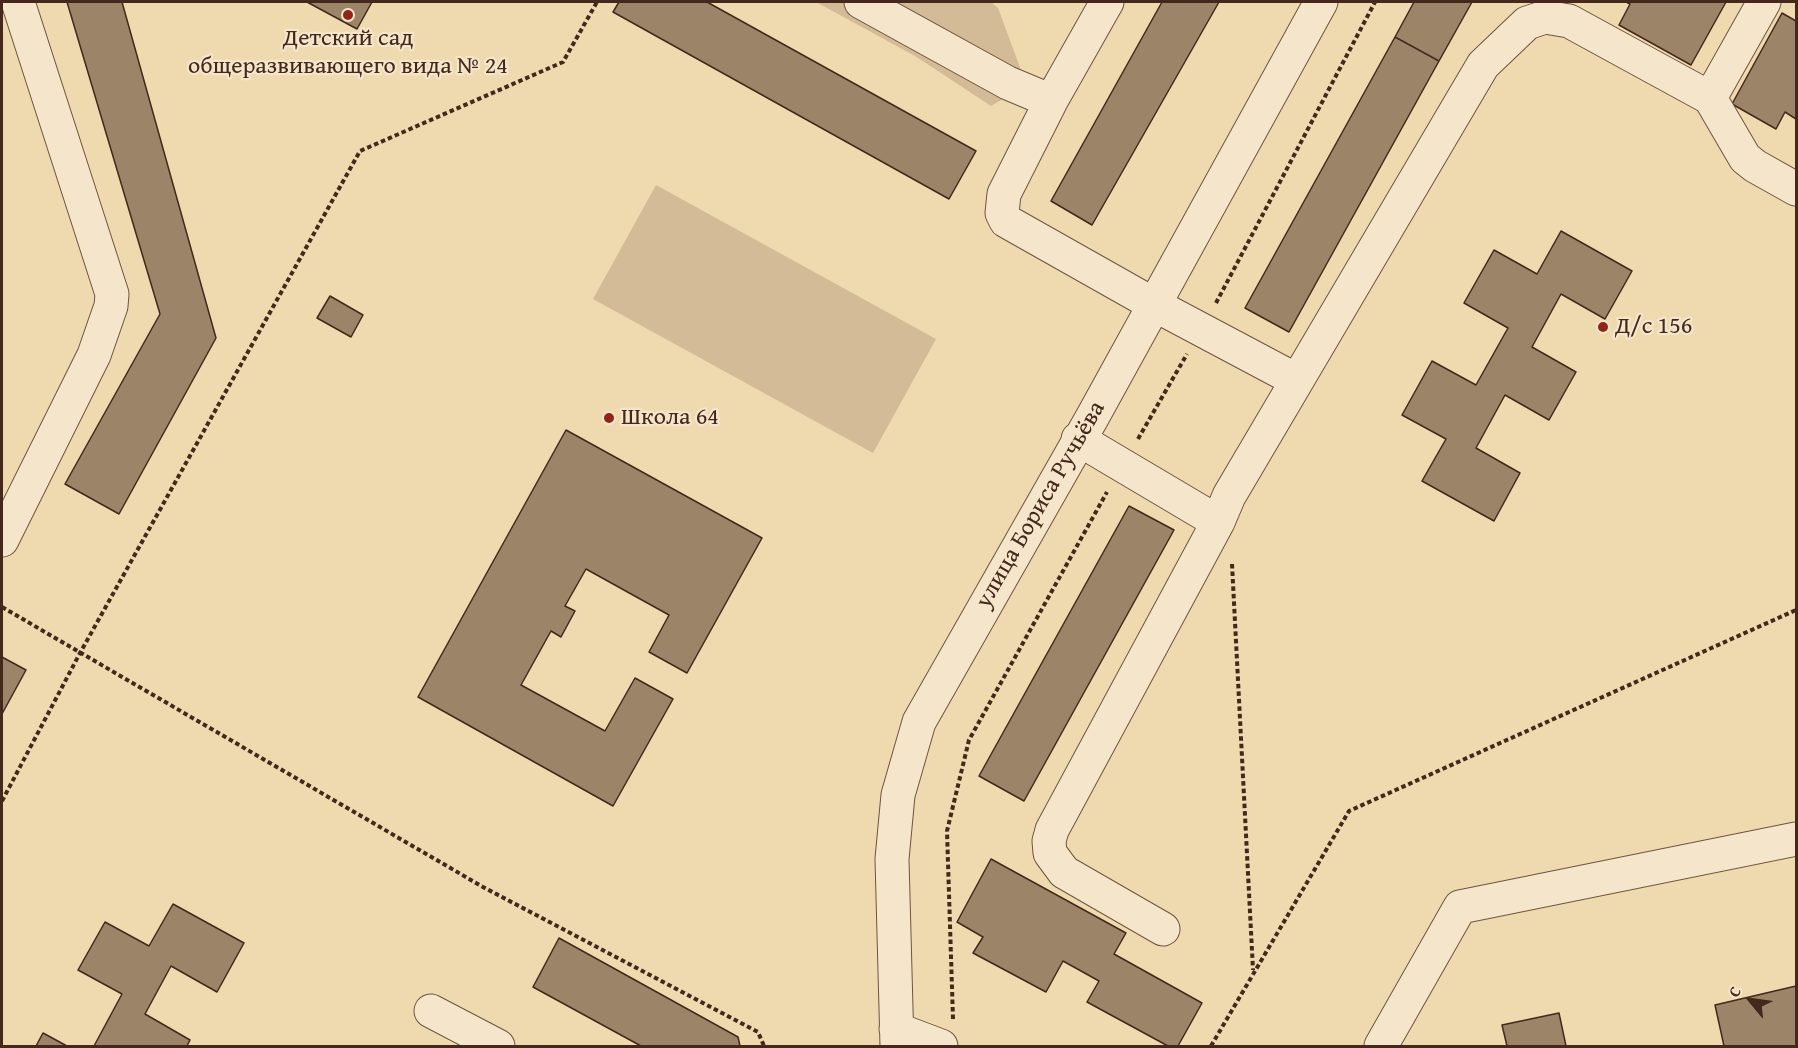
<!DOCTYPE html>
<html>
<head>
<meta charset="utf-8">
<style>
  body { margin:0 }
  #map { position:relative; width:1798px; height:1048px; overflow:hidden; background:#efd9af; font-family:"Gentium Book Plus",serif }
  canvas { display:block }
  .frame { position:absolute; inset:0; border:3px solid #43281b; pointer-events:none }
  .north { position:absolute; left:1720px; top:970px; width:60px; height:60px; -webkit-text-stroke:4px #f5e6cb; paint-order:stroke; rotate:299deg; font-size:16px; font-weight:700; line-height:24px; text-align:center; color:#43281b }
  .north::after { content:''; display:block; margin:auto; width:21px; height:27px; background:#43281b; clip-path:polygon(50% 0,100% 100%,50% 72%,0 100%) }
</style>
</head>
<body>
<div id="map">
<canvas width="1798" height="1048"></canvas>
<div class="frame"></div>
<div class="north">С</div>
</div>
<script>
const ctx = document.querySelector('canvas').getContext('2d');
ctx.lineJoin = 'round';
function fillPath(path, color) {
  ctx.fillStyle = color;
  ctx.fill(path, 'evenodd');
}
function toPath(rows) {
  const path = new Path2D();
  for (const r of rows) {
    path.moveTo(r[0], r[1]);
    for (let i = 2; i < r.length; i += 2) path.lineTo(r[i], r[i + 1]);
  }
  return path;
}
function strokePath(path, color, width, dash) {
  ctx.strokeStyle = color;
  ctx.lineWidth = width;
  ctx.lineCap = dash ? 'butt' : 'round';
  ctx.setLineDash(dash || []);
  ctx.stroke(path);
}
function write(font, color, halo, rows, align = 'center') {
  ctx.font = font + ' "Gentium Book Plus",serif';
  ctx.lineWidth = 4.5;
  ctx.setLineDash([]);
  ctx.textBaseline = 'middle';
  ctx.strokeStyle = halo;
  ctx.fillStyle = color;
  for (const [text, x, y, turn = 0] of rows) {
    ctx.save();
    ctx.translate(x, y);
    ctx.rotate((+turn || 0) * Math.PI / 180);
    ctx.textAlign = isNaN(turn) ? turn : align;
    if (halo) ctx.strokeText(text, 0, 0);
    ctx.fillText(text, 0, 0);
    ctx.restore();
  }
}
fillPath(toPath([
  [816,2,991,2,998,8,1021,70,1013,93,991,106,915,56],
  [656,185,936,339,873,453,593,299]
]), '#d2bb96');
const building = toPath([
  [67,2,122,2,216,338,119,514,65,484,160,314,67,2],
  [307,2,372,2,357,29,307,2],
  [619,2,707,2,976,151,949,199,613,12,619,2],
  [1162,2,1219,2,1092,225,1051,201,1162,2],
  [1414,2,1472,2,1439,61,1395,37,1414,2],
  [1626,2,1726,2,1691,65,1619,25,1630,4,1626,2],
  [1782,13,1796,21,1796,119,1785,112,1776,129,1732,104,1782,13],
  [1395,37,1439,61,1289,332,1245,308,1395,37],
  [1561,231,1632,271,1605,319,1561,294,1532,347,1576,372,1549,420,1505,395,1476,448,1520,473,1494,521,1422,481,1446,439,1402,415,1432,361,1476,385,1508,328,1464,303,1494,250,1537,274,1561,231],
  [330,296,363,315,351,337,317,318,330,296],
  [566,430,762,538,687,673,649,652,669,615,586,569,565,606,575,611,561,637,551,631,521,685,605,731,635,678,673,699,613,806,418,697,566,430],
  [1129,506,1174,530,1024,801,979,776,1129,506],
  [2,657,26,670,2,714,2,657],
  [991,859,1126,933,1114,954,1202,1003,1178,1046,1168,1046,1087,1002,1099,981,1063,961,1046,992,973,953,983,937,957,922,991,859],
  [173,904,244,943,217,992,171,966,145,1014,190,1040,187,1046,94,1046,122,994,78,970,105,922,149,946,173,904],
  [559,938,738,1037,740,1046,641,1046,533,987,559,938],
  [1796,986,1796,1046,1724,1046,1715,1005,1796,986],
  [1559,1013,1566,1046,1507,1046,1502,1025,1559,1013],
  [43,1033,67,1046,36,1046,43,1033]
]);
fillPath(building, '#9c8468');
strokePath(building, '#43281b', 1.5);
const minor = toPath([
  [861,2,1008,83,1051,101,1107,2],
  [1710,98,1745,158,1755,166,1796,189],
  [1051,101,1004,194,1002,213,1006,221,1153,304,1296,380],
  [1078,439,1218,522],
  [2,540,94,355,111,306,112,294,18,2],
  [1163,929,1064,872,1050,853,1049,841,1052,830,1218,522,1229,496,1483,65,1527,23,1545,17,1569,21,1710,98,1764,2],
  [431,1011,498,1046],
  [896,1029,941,1046],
  [897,1046,892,859,898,795,919,722,1093,416,1321,2],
  [1381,1046,1460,907,1796,839]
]);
strokePath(minor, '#6e5440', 35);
strokePath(toPath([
  [1216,303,1375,2],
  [1138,439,1187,354],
  [1232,564,1253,970],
  [2,607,483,887,758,1032,764,1046],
  [2,801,80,653,360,151,563,62,597,2],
  [953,1019,947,831,969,740,1107,492],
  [1211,1046,1349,811,1796,610]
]), '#43281b', 4, [4.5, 3]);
strokePath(minor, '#f5e6cb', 33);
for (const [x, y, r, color] of [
  [348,15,6,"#8f2418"],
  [1603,327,6,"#8f2418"],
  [609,418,6,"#8f2418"]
]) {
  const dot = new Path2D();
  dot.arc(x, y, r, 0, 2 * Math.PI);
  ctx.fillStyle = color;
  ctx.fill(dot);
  strokePath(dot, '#f5e6cb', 2);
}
write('24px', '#43281b', '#f5e6cb', [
  ["Детский сад",348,39,"center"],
  ["общеразвивающего вида № 24",348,67,"center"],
  ["Д/с 156",1615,327],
  ["Школа 64",621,418]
], 'left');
write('24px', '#43281b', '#f5e6cb', [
  ["улица Бориса Ручьёва",1041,505,-60]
]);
</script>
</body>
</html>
